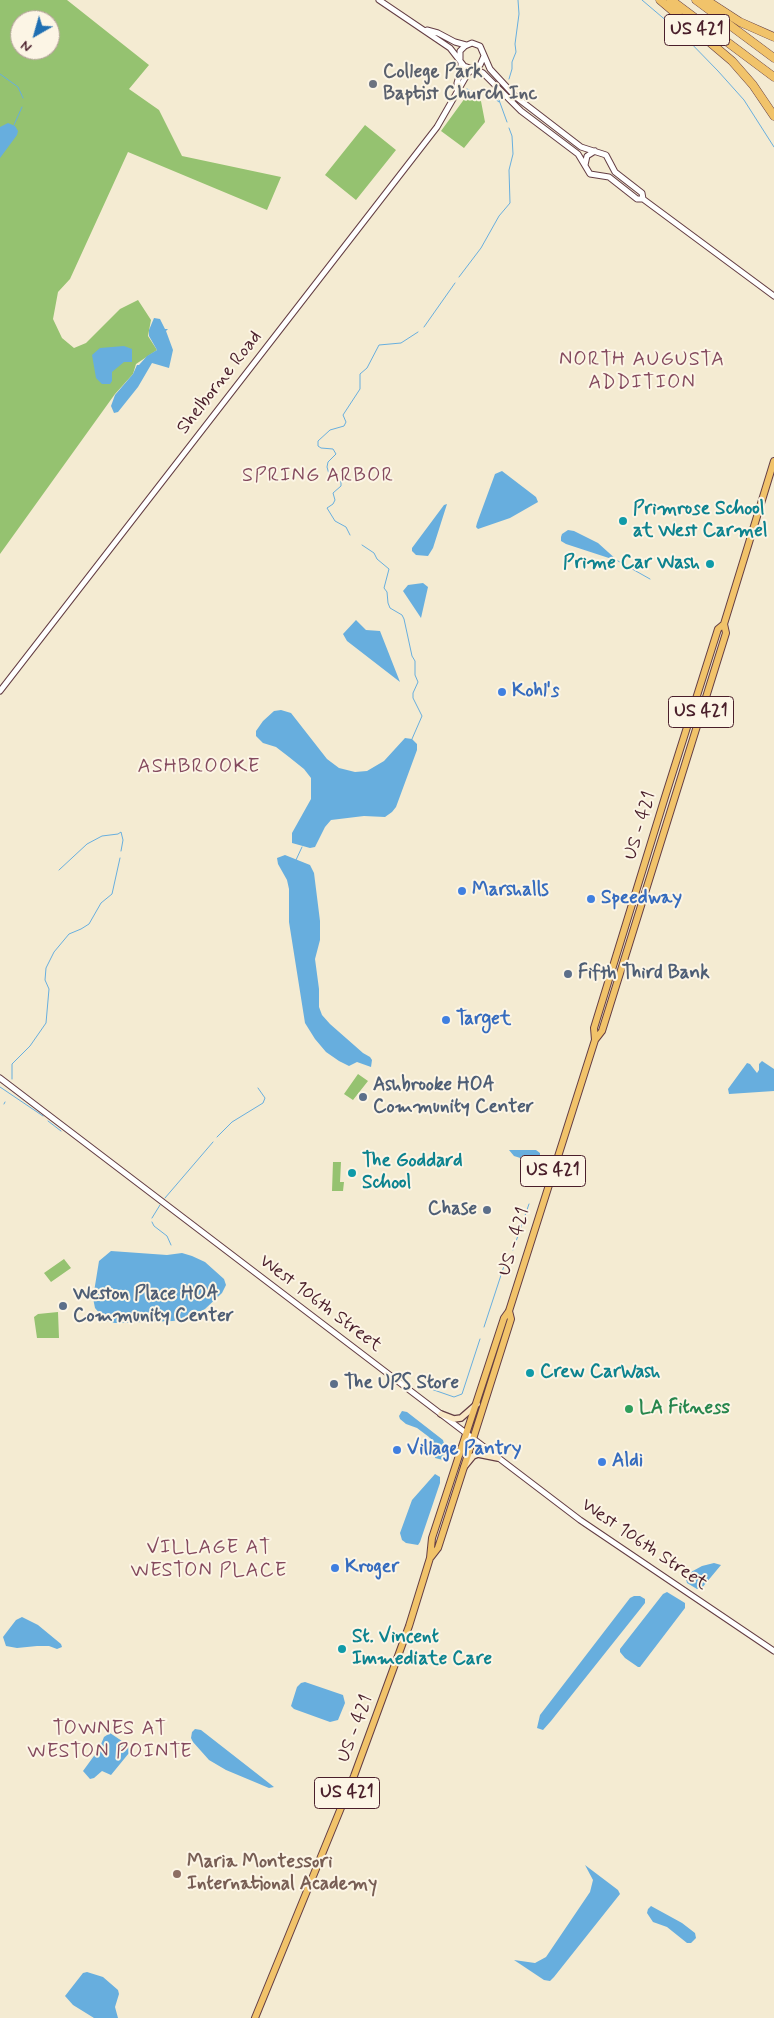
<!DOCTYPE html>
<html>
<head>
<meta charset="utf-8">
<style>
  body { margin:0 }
  #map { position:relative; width:774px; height:2018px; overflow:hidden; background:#f4ebd2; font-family:Mynerve,sans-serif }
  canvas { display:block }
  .north { position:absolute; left:10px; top:10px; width:50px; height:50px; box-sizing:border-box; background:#fcf5e5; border:1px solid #b59f9b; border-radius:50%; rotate:218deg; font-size:14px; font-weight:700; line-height:20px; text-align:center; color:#4a1f2b }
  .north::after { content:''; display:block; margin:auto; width:18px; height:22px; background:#1f6fb2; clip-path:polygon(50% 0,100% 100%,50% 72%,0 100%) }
</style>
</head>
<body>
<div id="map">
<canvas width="774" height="2018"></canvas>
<div class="north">N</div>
</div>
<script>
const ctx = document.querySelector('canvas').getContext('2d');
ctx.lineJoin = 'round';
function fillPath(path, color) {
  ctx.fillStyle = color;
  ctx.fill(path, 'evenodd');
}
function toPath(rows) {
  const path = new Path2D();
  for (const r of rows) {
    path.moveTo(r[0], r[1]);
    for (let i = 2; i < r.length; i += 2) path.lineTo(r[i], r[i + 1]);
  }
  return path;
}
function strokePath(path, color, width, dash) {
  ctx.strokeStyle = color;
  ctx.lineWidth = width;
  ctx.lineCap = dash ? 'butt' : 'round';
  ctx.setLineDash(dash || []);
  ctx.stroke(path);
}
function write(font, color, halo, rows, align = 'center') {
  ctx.font = font + ' Mynerve,sans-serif';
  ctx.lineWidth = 4;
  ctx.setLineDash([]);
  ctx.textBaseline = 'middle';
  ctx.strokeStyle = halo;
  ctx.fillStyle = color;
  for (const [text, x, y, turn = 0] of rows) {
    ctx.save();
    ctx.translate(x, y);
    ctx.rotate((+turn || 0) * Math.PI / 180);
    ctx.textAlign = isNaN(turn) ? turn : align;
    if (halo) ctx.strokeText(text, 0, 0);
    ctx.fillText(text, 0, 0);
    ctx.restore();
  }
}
fillPath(toPath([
  [0,0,67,0,149,65,129,89,159,110,182,156,281,177,267,210,128,152,70,279,58,292,53,319,62,338,74,348,86,343,120,309,138,300,151,320,148,336,157,350,136,364,133,374,115,394,0,554],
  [20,20,50,20,50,50,20,50],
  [480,96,485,122,464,148,441,131,465,98],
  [365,125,396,150,356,200,325,175],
  [358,1074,368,1081,353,1100,344,1094],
  [333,1162,341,1162,340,1182,344,1182,343,1191,332,1191],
  [64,1259,71,1268,51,1282,44,1273],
  [58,1312,59,1338,37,1338,34,1317,38,1314]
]), '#95c270');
fillPath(toPath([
  [8,123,15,126,18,131,17,135,0,158,0,127],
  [154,318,160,319,165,329,168,329,166,331,173,350,169,368,152,363,138,387,118,412,114,413,111,406,115,395,133,374,137,365,139,365,147,356,157,350,149,336,149,330],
  [124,346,132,349,132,362,124,362,112,372,112,381,110,384,102,384,96,378,92,355,100,348],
  [502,471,536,497,538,502,510,518,478,529,476,527,477,523,495,474],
  [447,504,433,548,428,556,416,555,412,551,412,548,444,505],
  [568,530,574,531,598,543,618,561,566,544,561,541,561,537,562,534],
  [423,583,428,587,421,618,403,591,408,585],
  [356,620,366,630,380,631,400,682,347,641,343,634],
  [281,710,291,713,327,759,339,768,355,772,367,771,384,761,405,738,412,739,417,744,417,750,396,807,392,812,385,817,364,816,331,820,325,827,315,847,310,848,292,843,292,833,311,799,311,778,304,769,289,757,276,747,263,743,256,736,256,731,263,721,274,711],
  [285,855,310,865,314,873,320,921,320,940,315,959,319,989,319,1007,322,1015,330,1024,363,1053,370,1057,372,1060,371,1067,357,1062,349,1066,339,1061,326,1052,315,1039,305,1023,289,922,289,889,287,880,278,864,277,858],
  [762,1061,774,1069,774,1091,729,1094,728,1089,747,1063,750,1064,757,1073,759,1070,759,1064],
  [509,1150,536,1150,540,1153,540,1157,535,1166,533,1162,514,1156],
  [111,1251,167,1255,182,1253,192,1256,205,1262,224,1279,226,1285,222,1293,205,1309,187,1318,173,1321,115,1323,106,1321,95,1308,93,1298,99,1261],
  [402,1411,407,1412,443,1440,446,1451,443,1460,435,1458,435,1445,429,1437,417,1428,406,1424,400,1419,399,1416],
  [435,1474,440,1477,440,1483,420,1542,418,1545,406,1543,402,1540,400,1533,412,1500],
  [714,1563,721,1565,701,1589,697,1589,687,1583,686,1579,691,1572,702,1566],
  [667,1592,685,1603,685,1608,640,1667,638,1667,625,1658,620,1652,620,1649,663,1594],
  [634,1596,640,1596,645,1599,645,1603,551,1721,543,1730,537,1728,540,1715,630,1598],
  [22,1617,38,1625,61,1644,62,1647,57,1649,49,1646,37,1646,17,1648,6,1646,3,1637,6,1633,16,1620],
  [305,1682,343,1695,345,1703,338,1720,330,1722,294,1709,291,1706,297,1687,301,1683],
  [195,1729,201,1730,274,1787,269,1788,226,1770,209,1760,193,1742,191,1738,192,1732],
  [110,1733,128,1745,129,1753,111,1775,102,1771,94,1778,90,1779,83,1771,99,1749,104,1737],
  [585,1865,618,1890,620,1894,554,1977,550,1981,544,1980,514,1960,535,1963,546,1957,590,1892,593,1880],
  [651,1906,682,1923,695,1933,696,1938,691,1943,687,1943,667,1927,653,1922,647,1913,648,1909],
  [87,1972,103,1977,118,1990,119,1994,115,2007,118,2018,94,2018,73,2005,65,1996,83,1973]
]), '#67aede');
strokePath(toPath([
  [642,0,682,34,718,71,744,100,774,147],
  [0,74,18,87,23,98],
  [509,79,512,69,512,62,516,52,515,44,519,14,518,0],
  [467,89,474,92,486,92,499,102],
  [499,100,507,122],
  [14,125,22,107],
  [459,277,481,248,499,216,510,203,509,170,513,154,512,136,509,128],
  [424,327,455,283],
  [350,535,346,527,335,521,327,508,333,504,335,500,333,493,341,486,341,482,329,474,327,467,328,462,336,454,333,449,321,448,318,446,318,441,330,430,344,426,346,422,343,415,360,389,360,374,367,368,379,345,401,343,418,332],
  [362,545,374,553,377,559,389,569,384,588,387,592,388,603,390,608,402,615,404,619,412,656,415,661,415,675,418,682,413,693,413,698,422,716,412,739],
  [618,561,650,579],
  [296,860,302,847],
  [59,870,87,844,102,836,118,834,121,832,123,840,121,851],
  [12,1079,12,1064,30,1046,46,1023,49,989,45,980,46,968,54,952,69,934,81,929,89,924,101,903,112,894,120,858],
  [0,1087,43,1116],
  [4,1104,5,1102],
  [48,1121,61,1131],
  [217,1137,232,1122,263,1103,265,1098,258,1088],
  [165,1198,213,1142],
  [152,1218,160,1205],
  [152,1222,154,1226,167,1236,171,1245],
  [513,1250,529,1204],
  [484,1327,504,1266],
  [418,1382,431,1389,454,1397,462,1394,480,1339]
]), '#67aede', 1);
const tertiary = toPath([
  [379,0,450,48,464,66,473,69],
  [427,30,438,33,455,42,466,45],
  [460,59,460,51,465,46,472,43,480,46,490,69,516,97,581,147,606,155,615,172,642,193,643,199],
  [475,69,483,73,521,111,578,154,590,174,609,177,637,199,643,199,774,296],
  [457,89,457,83,461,70,461,63],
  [585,165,587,156,595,151],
  [0,691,437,127,468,73,480,65,484,56],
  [0,1078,580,1520,774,1651]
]);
const secondary = toPath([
  [441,1414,454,1419,461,1418,477,1404],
  [464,1467,473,1456,478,1454,498,1458]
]);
const primary = toPath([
  [595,1040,594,1028,665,797,718,629,724,624],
  [431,1557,438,1548,473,1439,511,1319,509,1311],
  [255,2018,354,1776,409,1626,430,1558,432,1538,504,1318,509,1311,595,1040,602,1031,726,633,724,624,774,461]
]);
const motorway = toPath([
  [660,0,732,61,753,85,774,116],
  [671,0,774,77],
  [696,0,774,58],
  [706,0,740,22,774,37]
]);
strokePath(tertiary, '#643e44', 7);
strokePath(secondary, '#643e44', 8);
strokePath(primary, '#643e44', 8);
strokePath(motorway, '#643e44', 9);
strokePath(tertiary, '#fff', 5);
strokePath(secondary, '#f9e7c3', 5.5);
strokePath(primary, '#f1c36a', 6);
strokePath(motorway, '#f1c36a', 8);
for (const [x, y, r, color] of [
  [373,84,5,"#6b7280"],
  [623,521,5,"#0f9aa8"],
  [710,564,5,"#0f9aa8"],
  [502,692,5,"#3f7fe0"],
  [462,891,5,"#3f7fe0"],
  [591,899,5,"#3f7fe0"],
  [568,974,5,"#5c6f8a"],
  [446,1020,5,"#3f7fe0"],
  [363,1097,5,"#5c6f8a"],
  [352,1173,5,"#0f9aa8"],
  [487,1210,5,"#5c6f8a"],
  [63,1306,5,"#5c6f8a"],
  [530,1373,5,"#0f9aa8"],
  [334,1384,5,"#5c6f8a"],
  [629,1409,5,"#2e9e5b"],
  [397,1450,5,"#3f7fe0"],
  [602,1462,5,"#3f7fe0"],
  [335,1568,5,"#3f7fe0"],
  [342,1649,5,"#0f9aa8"],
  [177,1874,5,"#8d6e63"]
]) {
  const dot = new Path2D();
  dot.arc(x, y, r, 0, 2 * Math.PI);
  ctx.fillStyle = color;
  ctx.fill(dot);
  strokePath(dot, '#fcf5e5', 2);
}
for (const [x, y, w] of [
  [697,30,65],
  [701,712,65],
  [553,1171,65],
  [347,1793,65]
]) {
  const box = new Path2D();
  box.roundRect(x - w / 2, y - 15.5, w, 31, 4);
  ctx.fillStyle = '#fcf5e5';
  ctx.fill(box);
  strokePath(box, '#4a1f2b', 1);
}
write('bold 18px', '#4a1f2b', null, [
  ["US 421",697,30],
  ["US 421",701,712],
  ["US 421",553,1171],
  ["US 421",347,1793]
]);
write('bold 19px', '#5b616d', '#fcf5e5', [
  ["College Park",383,73],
  ["Baptist Church Inc",383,95]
], 'left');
write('19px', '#4a1f2b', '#fcf5e5', [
  ["Shelborne Road",220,383,-52],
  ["US - 421",641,826,-73],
  ["US - 421",515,1242,-73],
  ["West 106th Street",320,1304,37],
  ["West 106th Street",644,1545,34],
  ["US - 421",356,1729,-69]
]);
write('bold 19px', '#0d838f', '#fcf5e5', [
  ["Primrose School",633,510],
  ["at West Carmel",633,532],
  ["Prime Car Wash",700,564,"right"],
  ["The Goddard",362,1162],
  ["School",362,1184],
  ["Crew CarWash",540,1373],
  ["St. Vincent",352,1638],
  ["Immediate Care",352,1660]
], 'left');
write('bold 19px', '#366cbe', '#fcf5e5', [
  ["Kohl's",512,692],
  ["Marshalls",472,891],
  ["Speedway",601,899],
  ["Target",456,1020],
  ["Village Pantry",407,1450],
  ["Aldi",612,1462],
  ["Kroger",345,1568]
], 'left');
write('bold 19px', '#4e5e75', '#fcf5e5', [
  ["Fifth Third Bank",578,974],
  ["Ashbrooke HOA",373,1086],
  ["Community Center",373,1108],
  ["Chase",477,1210,"right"],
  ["Weston Place HOA",73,1295],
  ["Community Center",73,1317],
  ["The UPS Store",344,1384]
], 'left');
write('bold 19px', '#27864d', '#fcf5e5', [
  ["LA Fitness",639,1409]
], 'left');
write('bold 19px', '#785e54', '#fcf5e5', [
  ["Maria Montessori",187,1863],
  ["International Academy",187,1885]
], 'left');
ctx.letterSpacing = '1px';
write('20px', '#844a5e', '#fcf5e5', [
  ["NORTH AUGUSTA",642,361],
  ["ADDITION",642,384],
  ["SPRING ARBOR",318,477],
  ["ASHBROOKE",199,768],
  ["VILLAGE AT",209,1549],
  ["WESTON PLACE",209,1572],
  ["TOWNES AT",110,1730],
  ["WESTON POINTE",110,1753]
]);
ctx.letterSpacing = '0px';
</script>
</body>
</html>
